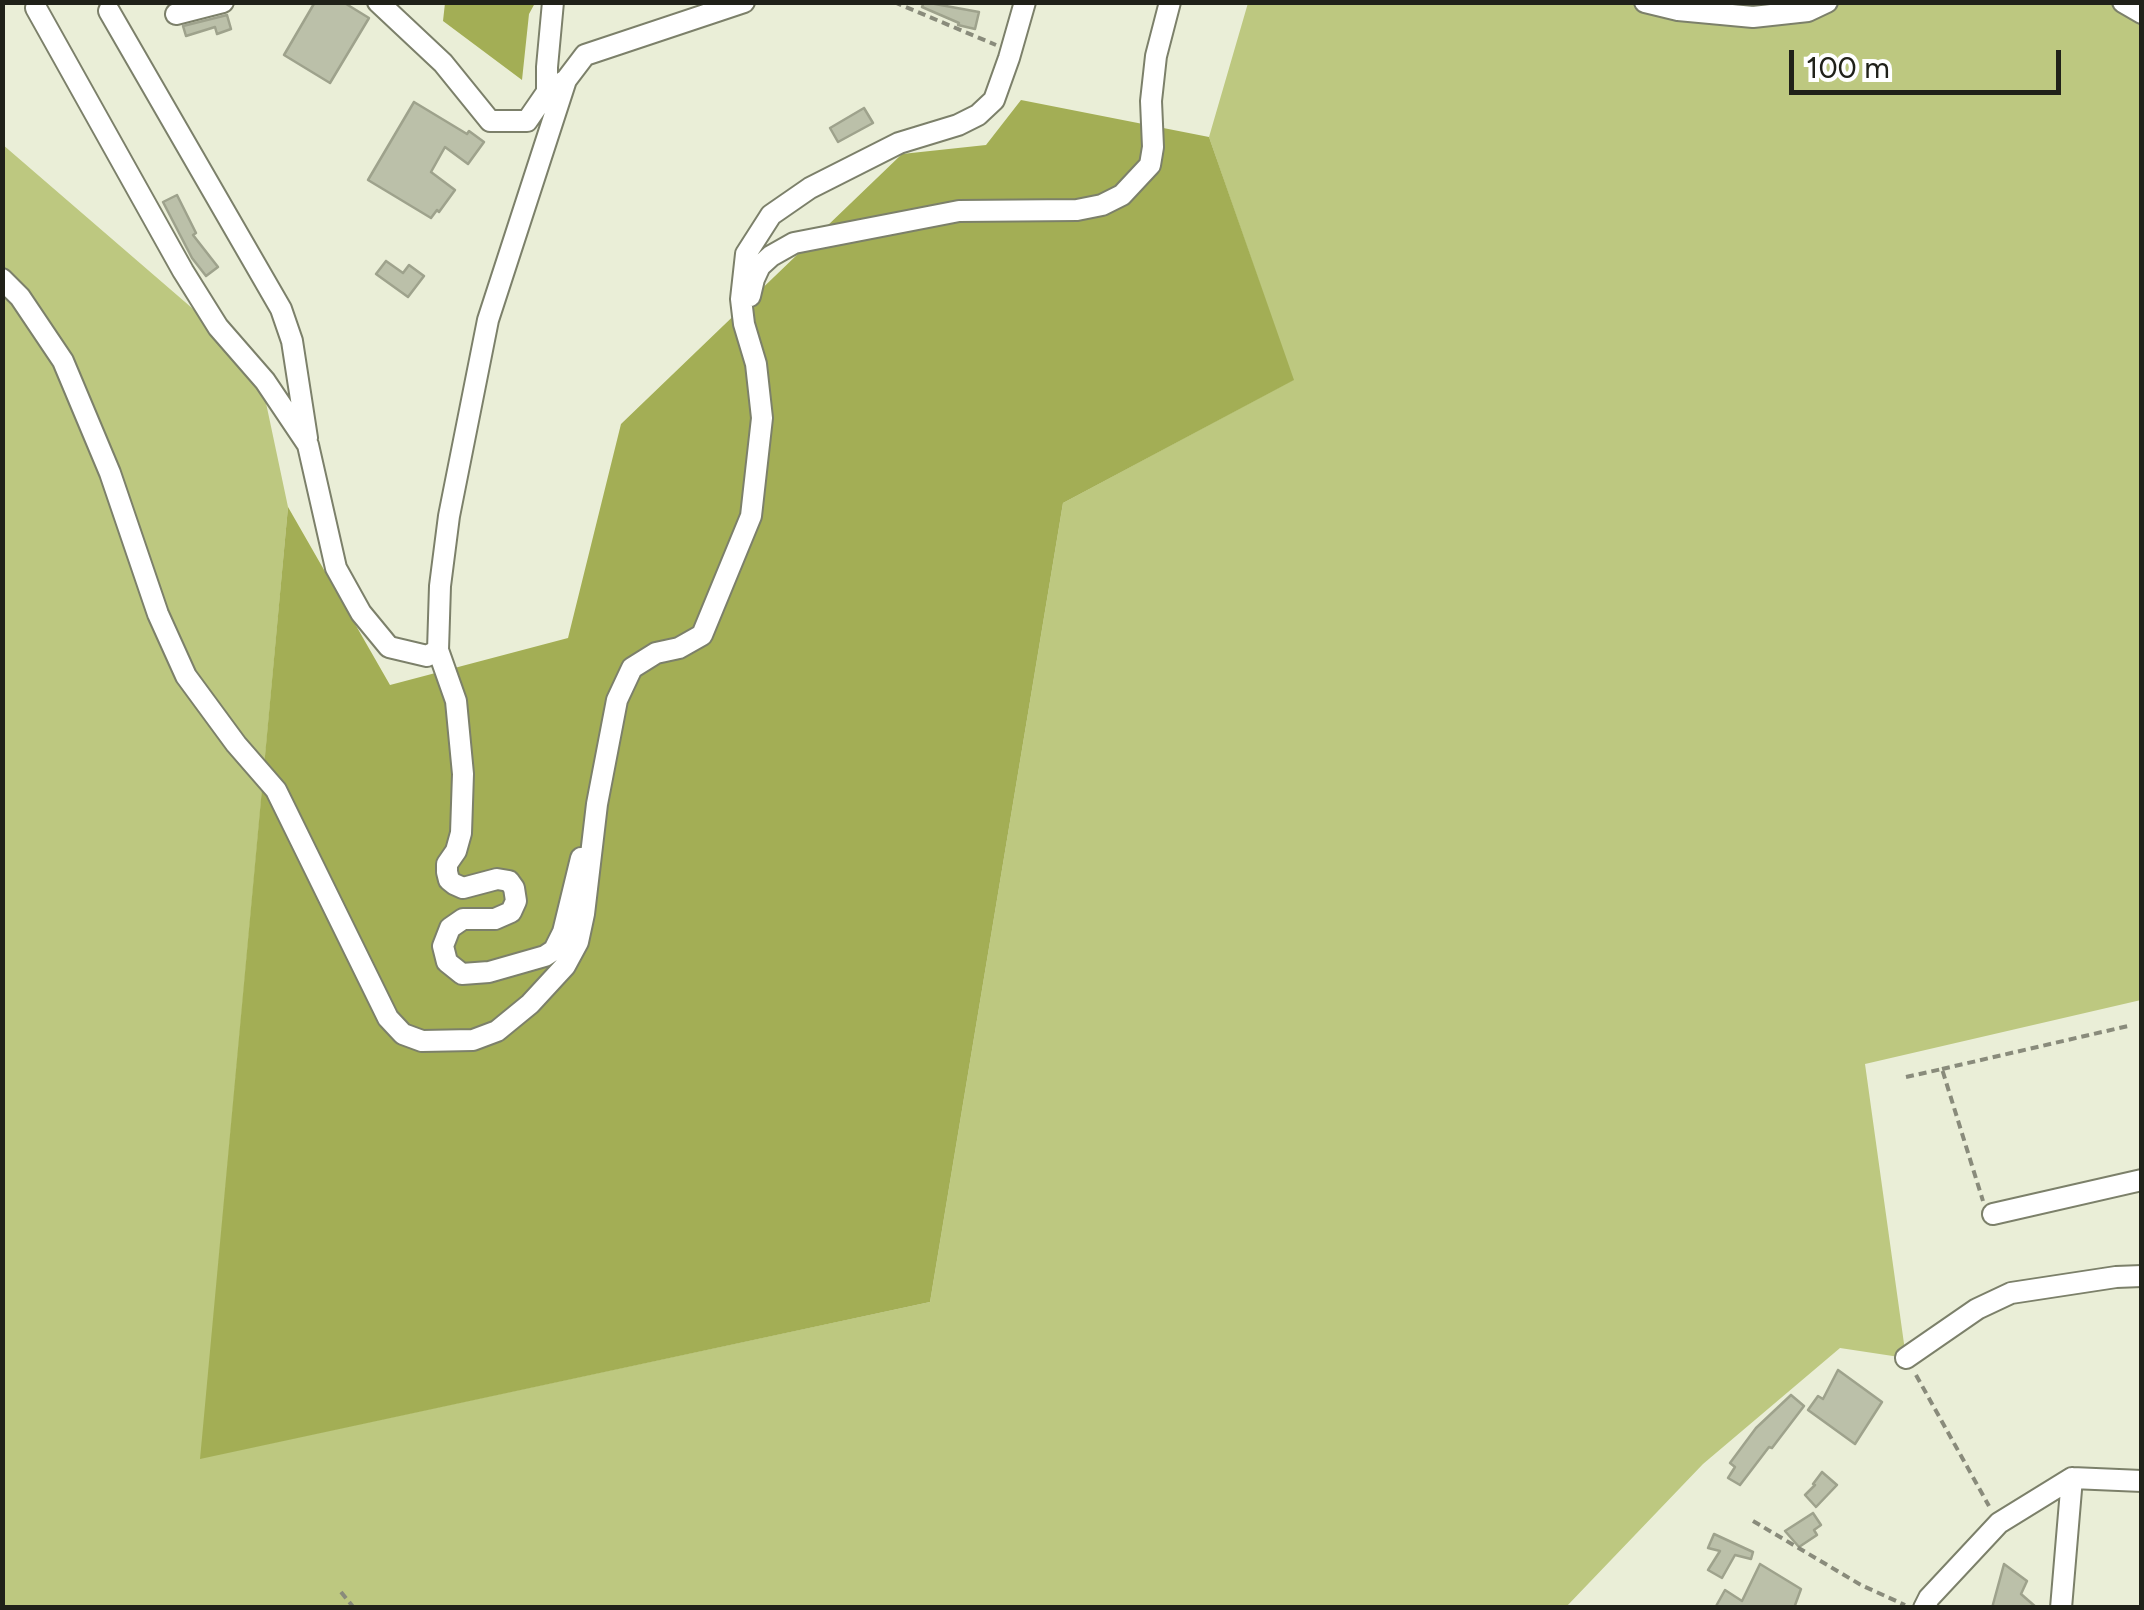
<!DOCTYPE html>
<html>
<head>
<meta charset="utf-8">
<style>
  body { margin:0 }
  #map { position:relative; width:2144px; height:1610px; overflow:hidden; background:#eaeed7; font-family:Figtree,sans-serif }
  canvas { display:block }
  .frame { position:absolute; inset:0; border:5px solid #202119; pointer-events:none }
  .scale { position:absolute; left:1789px; top:50px; width:272px; height:45px; box-sizing:border-box; border:5px solid #202119; border-top:0; padding-left:12px; font-size:30px; line-height:35px; white-space:nowrap; color:#202119; -webkit-text-stroke:8px #fff; paint-order:stroke }
</style>
</head>
<body>
<div id="map">
<canvas width="2144" height="1610"></canvas>
<div class="frame"></div>
<div class="scale">100 m</div>
</div>
<script>
const ctx = document.querySelector('canvas').getContext('2d');
ctx.lineJoin = 'round';
function fillPath(path, color) {
  ctx.fillStyle = color;
  ctx.fill(path, 'evenodd');
}
function toPath(rows) {
  const path = new Path2D();
  for (const r of rows) {
    path.moveTo(r[0], r[1]);
    for (let i = 2; i < r.length; i += 2) path.lineTo(r[i], r[i + 1]);
  }
  return path;
}
function strokePath(path, color, width, dash) {
  ctx.strokeStyle = color;
  ctx.lineWidth = width;
  ctx.lineCap = dash ? 'butt' : 'round';
  ctx.setLineDash(dash || []);
  ctx.stroke(path);
}
fillPath(toPath([
  [1248,3,2141,3,2141,1000,1865,1064,1906,1358,1840,1348,1703,1464,1566,1607,3,1607,2,144,258,365,288,507,201,1458,930,1302,1063,503,1293,380,1209,137]
]), '#bdc880');
fillPath(toPath([
  [445,3,535,3,529,14,522,80,443,21],
  [1021,100,1209,137,1294,380,1063,503,930,1302,200,1459,288,507,390,685,568,638,621,424,902,154,986,145]
]), '#a3ae55');
const building = toPath([
  [315,2,343,2,369,18,330,83,284,55,315,2],
  [924,2,979,12,975,29,958,25,959,23,922,7,924,2],
  [227,15,231,29,217,34,215,27,186,36,183,26,227,15],
  [414,102,467,134,469,131,484,142,468,164,445,147,431,172,455,190,439,212,437,210,431,218,368,180,414,102],
  [864,108,873,123,838,142,830,128,864,108],
  [177,195,196,233,193,235,218,267,206,276,192,258,163,202,177,195],
  [386,261,403,273,409,265,424,276,408,297,376,274,386,261],
  [1838,1370,1882,1402,1855,1444,1808,1410,1818,1396,1823,1399,1838,1370],
  [1791,1395,1804,1406,1772,1448,1769,1447,1740,1485,1728,1478,1735,1467,1730,1463,1756,1428,1791,1395],
  [1822,1472,1837,1485,1816,1507,1805,1495,1815,1485,1813,1484,1822,1472],
  [1813,1513,1821,1525,1814,1530,1817,1535,1799,1547,1785,1531,1813,1513],
  [1714,1534,1753,1552,1751,1559,1735,1555,1722,1578,1708,1570,1720,1551,1708,1548,1714,1534],
  [1760,1564,1801,1589,1794,1608,1715,1608,1725,1590,1742,1601,1760,1564],
  [2004,1564,2027,1581,2021,1594,2037,1608,1992,1608,2004,1564]
]);
fillPath(building, '#bbc0a9');
strokePath(building, '#9ea28c', 2.5);
const minor = toPath([
  [378,2,443,63,490,121,527,121,547,92,566,80,585,55,744,2],
  [1645,2,1678,10,1753,17,1808,11,1827,2],
  [2123,2,2142,13],
  [36,8,183,271,218,327,265,381,308,445,336,568,361,613,389,647,427,656,438,650],
  [109,11,281,309,292,341,307,438],
  [176,14,223,2],
  [566,80,488,320,449,516,440,586,438,650,456,701,463,774,461,833,456,851,447,864,447,872,449,880,454,884,463,888,497,879,509,881,514,888,516,901,511,912,495,919,463,919,450,928,443,946,447,962,462,974,489,972,545,956,554,950,563,932,581,858],
  [547,92,547,67,553,2],
  [2,279,20,297,63,361,110,473,158,614,186,676,236,744,276,790,388,1018,403,1034,422,1041,473,1040,497,1031,530,1004,565,966,578,942,584,914,597,804,617,700,632,668,656,653,679,648,702,635,751,516,762,418,756,364,744,324,741,299,746,254,771,215,810,188,899,143,958,125,978,115,994,100,1009,58,1025,2],
  [750,296,754,279,760,266,771,256,794,243,959,211,1077,210,1102,205,1122,195,1150,165,1153,147,1151,101,1156,56,1170,2],
  [1993,1214,2142,1180],
  [1906,1358,1977,1309,2011,1293,2116,1277,2142,1276],
  [1924,1608,1929,1598,1999,1523,2072,1478,2142,1481],
  [2061,1608,2072,1478]
]);
strokePath(minor, '#7c806a', 24);
strokePath(toPath([
  [894,2,996,45],
  [1942,1069,2128,1026],
  [1906,1077,1942,1069,1983,1201],
  [1916,1375,1989,1506],
  [1753,1521,1861,1585,1905,1605],
  [341,1592,354,1608]
]), '#898b7b', 4, [8, 5]);
strokePath(minor, '#fff', 20);
</script>
</body>
</html>
